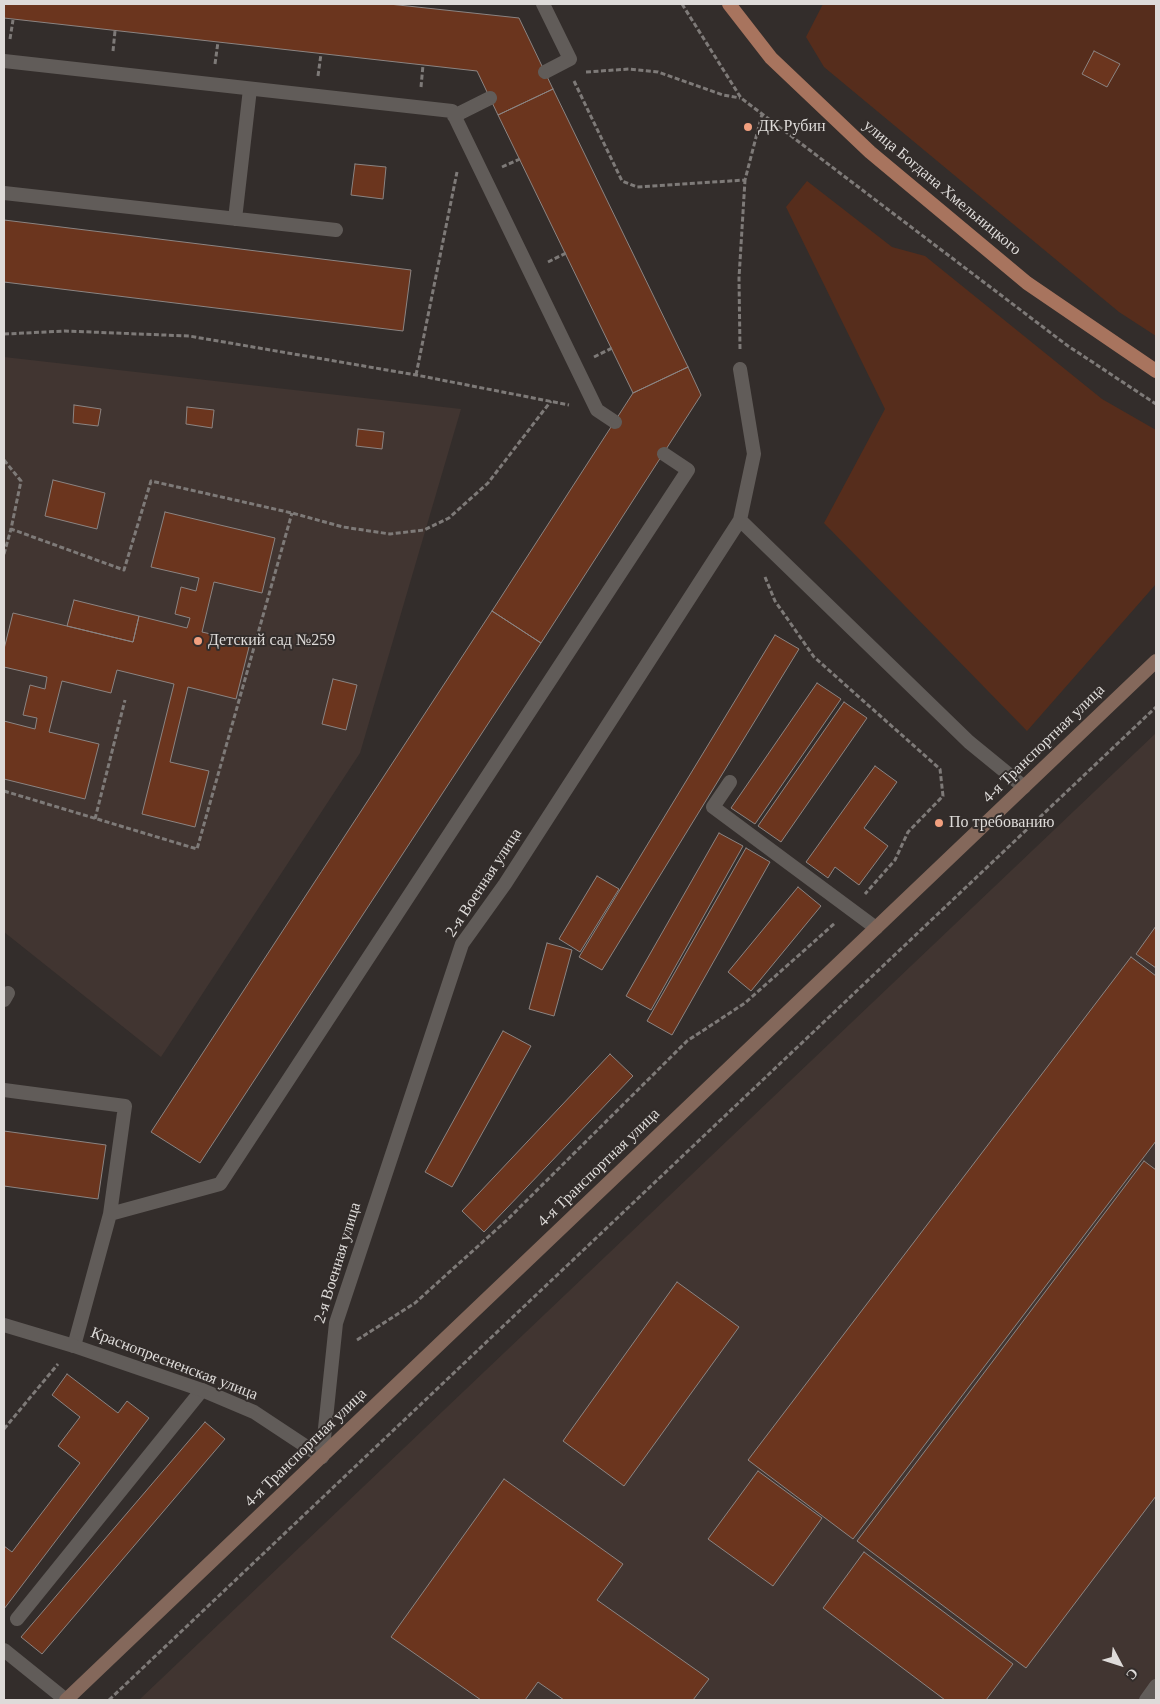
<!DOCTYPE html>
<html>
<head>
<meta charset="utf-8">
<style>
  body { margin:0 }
  #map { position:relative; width:1160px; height:1704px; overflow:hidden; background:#332d2b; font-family:Georgia,serif }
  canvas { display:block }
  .frame { position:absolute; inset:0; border:5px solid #dedbd9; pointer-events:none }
  .north { position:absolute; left:1095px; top:1639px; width:50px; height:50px; -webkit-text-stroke:4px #332d2b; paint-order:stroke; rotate:130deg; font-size:14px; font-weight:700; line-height:20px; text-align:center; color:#dedbd9 }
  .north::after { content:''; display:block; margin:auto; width:18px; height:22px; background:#dedbd9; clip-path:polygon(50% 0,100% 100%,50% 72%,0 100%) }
</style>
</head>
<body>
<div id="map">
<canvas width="1160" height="1704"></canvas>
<div class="frame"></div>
<div class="north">С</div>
</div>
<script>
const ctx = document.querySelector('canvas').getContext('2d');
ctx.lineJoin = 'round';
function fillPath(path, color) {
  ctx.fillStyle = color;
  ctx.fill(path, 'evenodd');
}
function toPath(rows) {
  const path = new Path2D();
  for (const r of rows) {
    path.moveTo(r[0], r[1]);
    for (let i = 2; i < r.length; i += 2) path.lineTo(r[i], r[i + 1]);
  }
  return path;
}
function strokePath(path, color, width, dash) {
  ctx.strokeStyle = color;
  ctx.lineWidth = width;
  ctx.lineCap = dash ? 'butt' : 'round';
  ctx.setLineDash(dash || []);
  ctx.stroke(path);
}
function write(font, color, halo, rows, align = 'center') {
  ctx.font = font + ' Georgia,serif';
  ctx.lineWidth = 4;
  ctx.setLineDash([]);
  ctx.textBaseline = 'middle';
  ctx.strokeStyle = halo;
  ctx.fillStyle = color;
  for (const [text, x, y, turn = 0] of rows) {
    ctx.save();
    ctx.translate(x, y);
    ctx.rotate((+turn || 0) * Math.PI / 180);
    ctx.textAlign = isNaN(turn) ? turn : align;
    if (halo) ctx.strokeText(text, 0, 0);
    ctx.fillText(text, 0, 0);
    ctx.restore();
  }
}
fillPath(toPath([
  [4,357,461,409,360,753,161,1057,4,932],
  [1156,733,1156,1700,139,1700]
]), '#413531');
fillPath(toPath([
  [823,4,1156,4,1156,336,1119,312,824,67,806,37],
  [807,181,892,247,925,256,1102,399,1156,430,1156,584,1027,731,824,523,885,409,786,207]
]), '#562d1c');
const building = toPath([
  [4,4,389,4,519,18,553,89,498,115,477,71,4,18,4,4],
  [1094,51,1120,64,1107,87,1082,74,1094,51],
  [553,89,688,367,633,393,498,115,553,89],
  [355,164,386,167,383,199,351,195,355,164],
  [4,220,411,270,403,331,4,282,4,220],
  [688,367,701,395,541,643,492,611,633,393,688,367],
  [74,405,101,409,98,426,73,423,74,405],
  [187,407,214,410,212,428,186,424,187,407],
  [358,429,384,432,382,449,356,446,358,429],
  [53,480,105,493,97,529,45,516,53,480],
  [165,512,275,538,262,593,214,582,202,632,250,643,236,699,188,687,170,762,209,771,195,827,142,814,174,684,117,670,111,693,62,681,49,732,99,744,85,799,4,779,4,721,35,729,37,718,23,715,30,685,45,689,47,677,4,667,4,649,13,613,133,642,139,616,187,628,190,618,175,614,181,587,196,591,199,578,151,567,165,512],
  [74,600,139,616,133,642,67,626,74,600],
  [492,611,541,643,200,1163,151,1132,492,611],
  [775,635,799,649,602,970,579,957,775,635],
  [333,679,357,685,346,730,322,724,333,679],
  [817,683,841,699,755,824,731,808,817,683],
  [844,702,867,718,781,842,758,826,844,702],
  [875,766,897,782,864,828,888,846,859,885,835,867,828,878,806,862,875,766],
  [719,833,743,846,651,1010,626,996,719,833],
  [746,848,770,862,672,1035,647,1021,746,848],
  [597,876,619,889,580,952,559,939,597,876],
  [798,887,821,906,751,991,728,972,798,887],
  [1156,926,1156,968,1136,954,1156,926],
  [547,943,572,950,554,1016,529,1009,547,943],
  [1131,957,1156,976,1156,1141,853,1539,748,1460,1131,957],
  [503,1031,531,1046,452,1187,425,1172,503,1031],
  [610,1054,633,1076,484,1232,462,1211,610,1054],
  [4,1131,106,1145,98,1199,4,1186,4,1131],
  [1144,1161,1156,1170,1156,1496,1026,1668,857,1541,1144,1161],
  [677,1282,739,1327,624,1486,563,1441,677,1282],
  [67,1374,118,1413,127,1401,149,1418,4,1609,4,1546,12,1552,80,1463,58,1446,80,1417,52,1395,67,1374],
  [205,1422,225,1439,42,1654,21,1637,205,1422],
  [758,1471,822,1518,773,1586,708,1539,758,1471],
  [504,1479,623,1564,597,1600,709,1679,693,1700,564,1700,538,1682,525,1700,481,1700,391,1637,504,1479],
  [864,1552,1013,1664,986,1700,945,1700,823,1608,864,1552]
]);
fillPath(building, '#6b351e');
strokePath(building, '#8b8482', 1);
strokePath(toPath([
  [682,4,741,98,1068,346,1156,404],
  [10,39,13,20],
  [113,51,115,31],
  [215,64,218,42],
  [586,72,629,69,658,72,723,95,740,98],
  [318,76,321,54],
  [574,81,622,181,637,187,745,180,762,114],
  [421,87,423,65],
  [502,167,520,159],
  [548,262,566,253],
  [4,334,65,331,189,336,416,375,569,405],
  [740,349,739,278,745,180],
  [594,357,612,348],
  [416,375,457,172],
  [4,460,21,481,11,529,124,570,151,481,292,513,343,527,390,534,424,530,449,518,488,483,551,401],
  [4,554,11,529],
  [765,577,775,601,814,657,940,769,943,796,908,832,895,860,865,894],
  [4,791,197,849,292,513],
  [95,819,125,700],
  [357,1340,415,1303,507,1220,687,1041,745,1003,835,923],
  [4,1429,58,1364],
  [109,1700,1156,707]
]), '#7e7a78', 3, [5, 2.5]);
strokePath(toPath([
  [543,4,570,59,545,72],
  [4,61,452,111,597,410,615,422],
  [454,116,490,98],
  [4,193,336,230],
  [235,219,250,89],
  [740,520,969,742,1024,787],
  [730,782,713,807,876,928],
  [4,1000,8,993],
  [4,1090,125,1106,110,1214],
  [74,1346,110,1214,220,1184,688,470,664,454],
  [322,1457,336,1323,462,944,505,884,740,520,754,454,740,369],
  [17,1619,202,1390],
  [4,1650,66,1700],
  [1146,1700,1156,1686]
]), '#615c59', 14);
strokePath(toPath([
  [4,1325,74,1346,202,1390,254,1412,322,1457]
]), '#615c59', 14);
strokePath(toPath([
  [66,1700,1156,661]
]), '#84685b', 14);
strokePath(toPath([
  [729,4,771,58,870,152,1027,283,1156,371]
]), '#a8745e', 14);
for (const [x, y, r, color] of [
  [748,127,5,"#f2a07f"],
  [198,641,5,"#f2a07f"],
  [939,823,5,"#f2a07f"]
]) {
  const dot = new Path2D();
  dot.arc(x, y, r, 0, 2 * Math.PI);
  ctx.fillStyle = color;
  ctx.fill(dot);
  strokePath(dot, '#332d2b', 2);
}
write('16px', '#dedbd9', '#332d2b', [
  ["ДК Рубин",758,127],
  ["Детский сад №259",208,641],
  ["По требованию",949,823]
], 'left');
write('16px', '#dedbd9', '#332d2b', [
  ["улица Богдана Хмельницкого",942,188,40],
  ["4-я Транспортная улица",1044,744,-44],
  ["2-я Военная улица",484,883,-57],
  ["4-я Транспортная улица",599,1168,-44],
  ["2-я Военная улица",338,1263,-73],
  ["Краснопресненская улица",174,1364,21],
  ["4-я Транспортная улица",306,1448,-44]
]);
</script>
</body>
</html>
